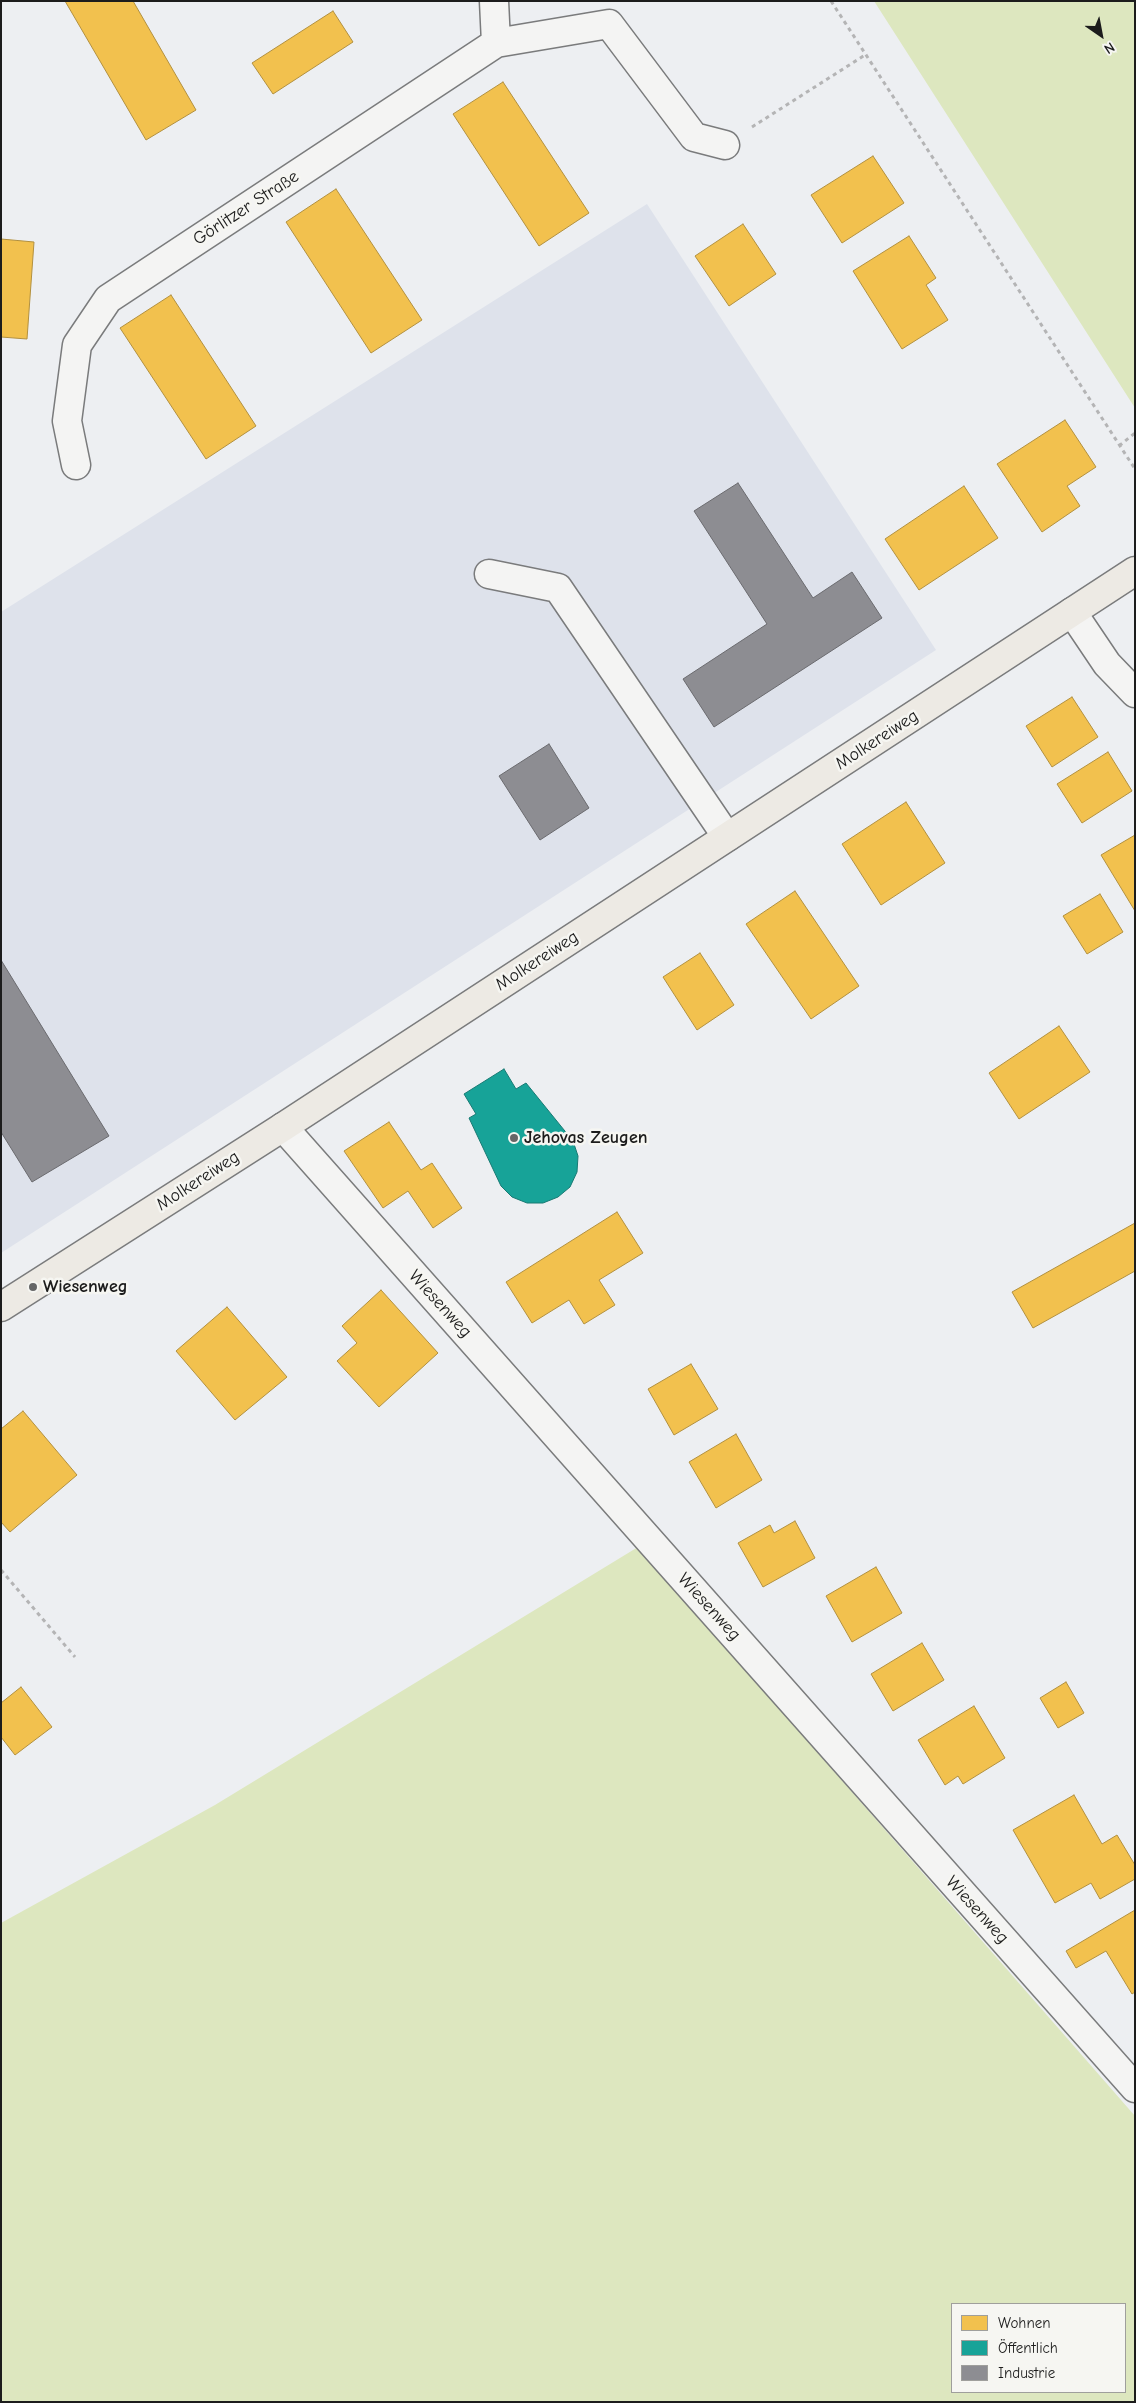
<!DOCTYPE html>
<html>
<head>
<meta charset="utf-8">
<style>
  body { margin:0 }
  #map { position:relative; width:1136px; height:2403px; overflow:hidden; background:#edeff2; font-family:"Comic Neue",sans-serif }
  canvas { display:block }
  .frame { position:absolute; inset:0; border:2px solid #1c1c1c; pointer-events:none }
  .legend { position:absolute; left:951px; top:2303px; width:175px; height:90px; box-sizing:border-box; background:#f6f6f2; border:1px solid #9f9f9c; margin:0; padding:6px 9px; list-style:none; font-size:15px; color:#1c1c1c }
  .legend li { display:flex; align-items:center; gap:10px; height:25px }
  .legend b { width:25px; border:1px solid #9f9f9c }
  .north { position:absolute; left:1076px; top:10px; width:50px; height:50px; -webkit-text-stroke:4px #f6f6f2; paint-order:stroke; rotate:147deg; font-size:14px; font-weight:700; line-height:20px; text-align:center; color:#1c1c1c }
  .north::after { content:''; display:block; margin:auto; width:18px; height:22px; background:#1c1c1c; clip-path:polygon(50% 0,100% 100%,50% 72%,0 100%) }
</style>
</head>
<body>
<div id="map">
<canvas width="1136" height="2403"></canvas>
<div class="frame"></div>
<ul class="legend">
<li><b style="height:14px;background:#f2c14e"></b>Wohnen</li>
<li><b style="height:14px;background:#17a398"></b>Öffentlich</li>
<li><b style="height:14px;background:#8d8d92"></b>Industrie</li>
</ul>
<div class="north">N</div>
</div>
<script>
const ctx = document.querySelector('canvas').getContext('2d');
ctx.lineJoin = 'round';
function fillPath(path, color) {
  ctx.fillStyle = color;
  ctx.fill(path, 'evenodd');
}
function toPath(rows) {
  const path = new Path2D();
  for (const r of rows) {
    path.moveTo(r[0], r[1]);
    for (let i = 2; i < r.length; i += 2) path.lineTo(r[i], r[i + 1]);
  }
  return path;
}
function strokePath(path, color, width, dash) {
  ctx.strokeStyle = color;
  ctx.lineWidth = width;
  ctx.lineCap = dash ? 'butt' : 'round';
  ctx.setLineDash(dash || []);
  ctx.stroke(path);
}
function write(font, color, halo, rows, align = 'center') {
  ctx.font = font + ' "Comic Neue",sans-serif';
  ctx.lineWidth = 5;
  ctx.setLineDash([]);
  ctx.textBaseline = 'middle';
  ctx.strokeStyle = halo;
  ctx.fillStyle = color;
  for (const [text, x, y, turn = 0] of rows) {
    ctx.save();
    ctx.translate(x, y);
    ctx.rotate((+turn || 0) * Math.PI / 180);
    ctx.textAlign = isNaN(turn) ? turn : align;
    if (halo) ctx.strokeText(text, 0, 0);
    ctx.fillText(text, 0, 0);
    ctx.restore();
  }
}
fillPath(toPath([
  [647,204,936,650,1,1253,1,612]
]), '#dee2eb');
fillPath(toPath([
  [874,1,1135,1,1135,408],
  [638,1547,1135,2116,1135,2402,1,2402,1,1923,215,1805],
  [952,2304,1125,2304,1125,2392,952,2392]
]), '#dde7bf');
const homes = toPath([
  [65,1,133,1,196,110,146,140,65,1],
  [333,11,353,42,273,94,252,63,333,11],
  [503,82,589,213,539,246,453,114,503,82],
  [873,156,904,203,842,243,811,195,873,156],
  [336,189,422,320,371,353,286,222,336,189],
  [743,224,776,274,729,306,695,256,743,224],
  [909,236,936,278,926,285,948,320,902,349,853,271,909,236],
  [1,239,34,242,27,339,1,337,1,239],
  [171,295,256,426,206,459,120,328,171,295],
  [1065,420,1096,467,1067,486,1080,506,1042,532,997,464,1065,420],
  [964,486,998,538,919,590,885,539,964,486],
  [1072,697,1098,737,1052,767,1026,726,1072,697],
  [1108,752,1132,791,1082,823,1057,784,1108,752],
  [906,802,945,863,881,905,842,844,906,802],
  [1135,835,1135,911,1101,855,1135,835],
  [795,891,859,986,811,1019,746,924,795,891],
  [1100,894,1123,932,1087,954,1063,916,1100,894],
  [700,953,734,1005,697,1030,663,977,700,953],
  [1059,1026,1090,1072,1019,1119,989,1073,1059,1026],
  [389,1122,421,1170,432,1163,462,1208,433,1228,408,1191,383,1208,344,1151,389,1122],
  [617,1212,643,1253,599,1280,615,1305,584,1324,569,1300,532,1323,506,1282,617,1212],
  [1135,1223,1135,1271,1033,1328,1012,1292,1135,1223],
  [381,1290,438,1353,379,1407,337,1361,357,1343,342,1326,381,1290],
  [227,1307,287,1377,235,1420,176,1351,227,1307],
  [691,1364,718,1409,674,1435,648,1389,691,1364],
  [23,1411,77,1475,10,1532,1,1522,1,1429,23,1411],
  [736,1434,762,1480,716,1508,689,1462,736,1434],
  [795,1521,815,1558,763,1587,738,1543,770,1525,774,1533,795,1521],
  [876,1567,902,1613,852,1642,826,1596,876,1567],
  [922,1643,944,1680,893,1711,871,1674,922,1643],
  [1066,1682,1084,1713,1058,1728,1040,1698,1066,1682],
  [21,1687,52,1727,15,1755,1,1737,1,1703,21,1687],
  [974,1706,1005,1758,963,1784,958,1776,945,1785,918,1740,974,1706],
  [1074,1795,1102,1844,1117,1835,1135,1865,1135,1879,1100,1899,1091,1883,1055,1903,1013,1830,1074,1795],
  [1135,1910,1135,1992,1132,1994,1106,1951,1076,1968,1066,1951,1135,1910]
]);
fillPath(homes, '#f2c14e');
strokePath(homes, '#b2903f', 1);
const public = toPath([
  [504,1069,516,1089,526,1083,573,1141,578,1156,577,1172,570,1187,558,1197,543,1203,527,1203,512,1197,501,1186,469,1118,476,1114,464,1094,504,1069]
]);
fillPath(public, '#17a398');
strokePath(public, '#187a73', 1);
const industry = toPath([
  [738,483,813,598,852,572,882,618,714,727,683,679,767,624,694,511,738,483],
  [549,744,589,808,540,840,499,776,549,744],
  [1,960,109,1136,32,1182,1,1132,1,960]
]);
fillPath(industry, '#8d8d92');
strokePath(industry, '#6b6b6f', 1);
const minor = toPath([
  [496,43,609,24,694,137,725,145],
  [76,465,67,421,77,345,108,299,496,43,494,1],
  [489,574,558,588,727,837],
  [1072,612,1107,664,1135,693],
  [283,1127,1135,2088]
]);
const major = toPath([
  [1,1307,283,1127,1135,571]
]);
strokePath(minor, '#7a7b7c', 31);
strokePath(major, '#7a7b7c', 31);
strokePath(toPath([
  [831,1,1135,469],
  [752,127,865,55],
  [1119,446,1135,433],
  [1,1570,75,1657]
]), '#b4b4b5', 3, [4, 4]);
strokePath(minor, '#f4f4f3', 28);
strokePath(major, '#edeae4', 28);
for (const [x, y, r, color] of [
  [514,1138,5,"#656667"],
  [33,1287,5,"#656667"]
]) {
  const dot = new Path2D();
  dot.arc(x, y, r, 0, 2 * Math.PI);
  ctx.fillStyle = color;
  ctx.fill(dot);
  strokePath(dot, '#f6f6f2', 2);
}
write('18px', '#1c1c1c', '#f6f6f2', [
  ["Görlitzer Straße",246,208,-33],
  ["Molkereiweg",877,740,-33],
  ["Molkereiweg",537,961,-33],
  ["Molkereiweg",198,1181,-33],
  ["Wiesenweg",440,1304,48],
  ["Wiesenweg",709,1607,48],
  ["Wiesenweg",977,1910,48]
]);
write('bold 18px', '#1c1c1c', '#f6f6f2', [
  ["Jehovas Zeugen",524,1138],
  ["Wiesenweg",43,1287]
], 'left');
</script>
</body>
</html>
